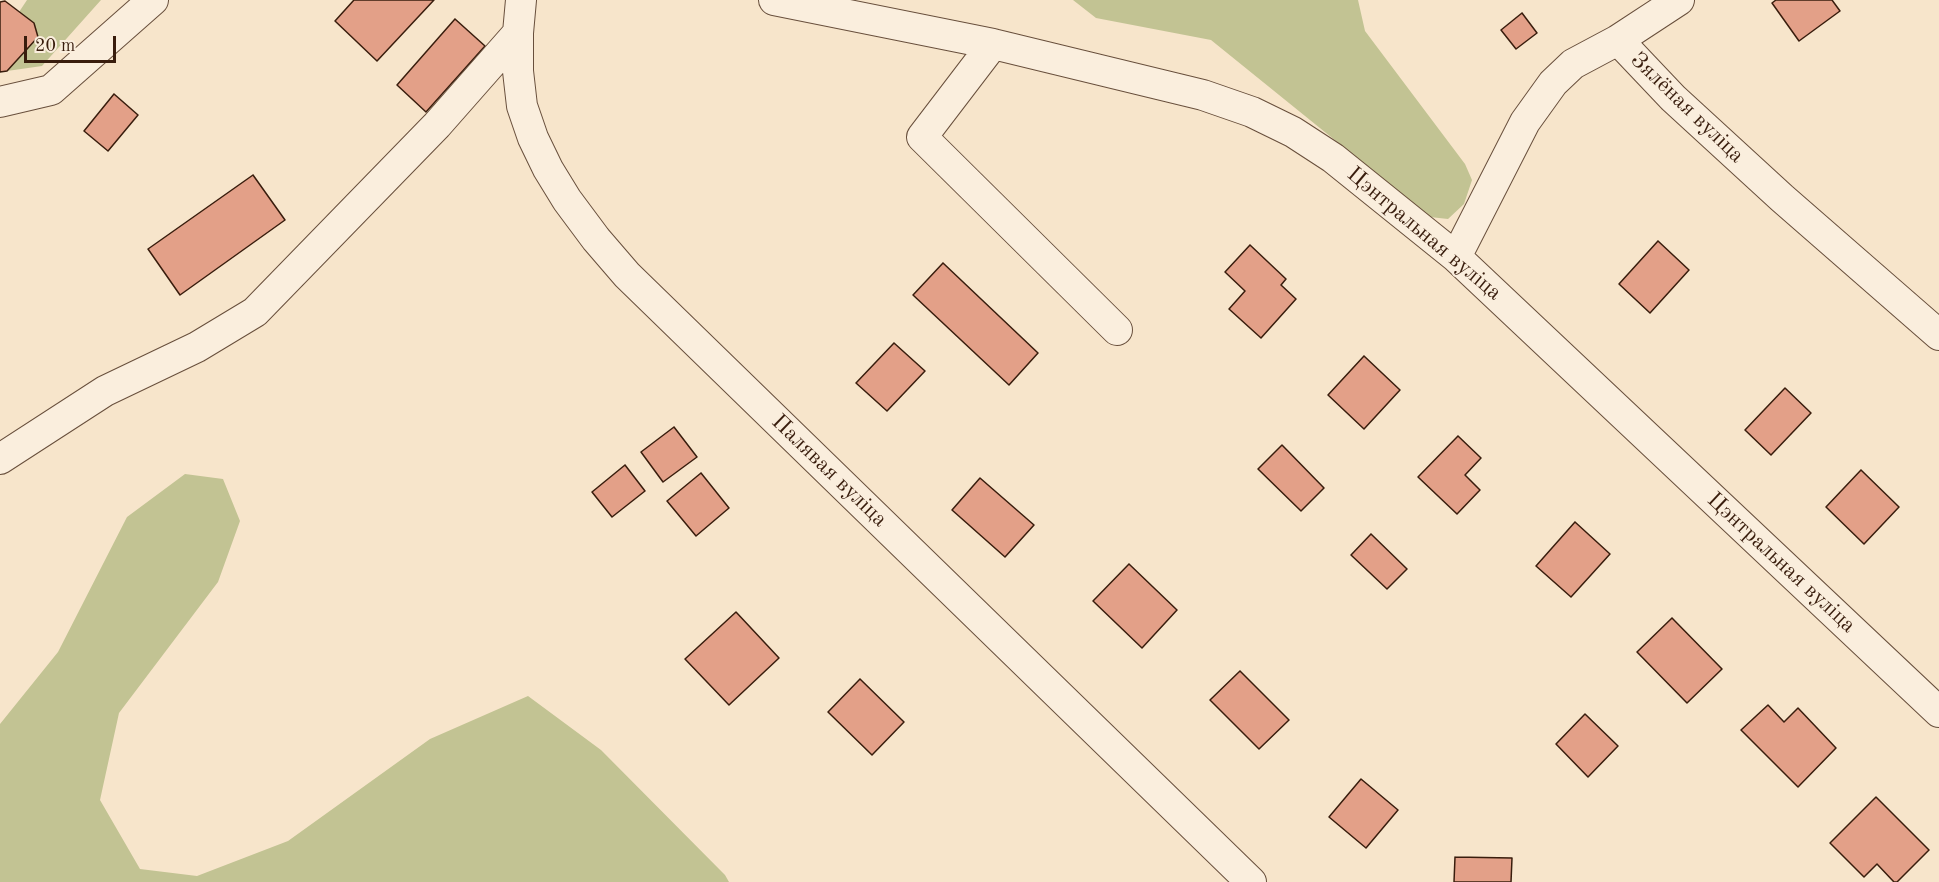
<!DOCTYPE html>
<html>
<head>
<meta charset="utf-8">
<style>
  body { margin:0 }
  #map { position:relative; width:1939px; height:882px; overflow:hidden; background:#f7e5cb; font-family:"Old Standard TT",serif }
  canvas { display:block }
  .scale { position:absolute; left:24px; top:36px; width:92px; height:27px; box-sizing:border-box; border:3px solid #391d0d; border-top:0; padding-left:8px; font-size:18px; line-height:21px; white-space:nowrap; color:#391d0d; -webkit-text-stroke:4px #faeedd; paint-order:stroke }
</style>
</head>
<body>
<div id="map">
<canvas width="1939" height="882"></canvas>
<div class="scale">20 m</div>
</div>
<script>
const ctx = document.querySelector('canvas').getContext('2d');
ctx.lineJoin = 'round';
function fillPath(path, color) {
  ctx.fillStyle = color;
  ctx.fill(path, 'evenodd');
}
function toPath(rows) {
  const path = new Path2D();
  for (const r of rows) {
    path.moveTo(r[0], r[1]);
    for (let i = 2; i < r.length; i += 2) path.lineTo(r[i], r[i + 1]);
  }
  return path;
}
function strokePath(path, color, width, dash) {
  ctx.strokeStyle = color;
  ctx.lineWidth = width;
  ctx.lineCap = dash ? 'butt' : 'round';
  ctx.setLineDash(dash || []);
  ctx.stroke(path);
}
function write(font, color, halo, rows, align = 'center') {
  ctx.font = font + ' "Old Standard TT",serif';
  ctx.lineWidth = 4.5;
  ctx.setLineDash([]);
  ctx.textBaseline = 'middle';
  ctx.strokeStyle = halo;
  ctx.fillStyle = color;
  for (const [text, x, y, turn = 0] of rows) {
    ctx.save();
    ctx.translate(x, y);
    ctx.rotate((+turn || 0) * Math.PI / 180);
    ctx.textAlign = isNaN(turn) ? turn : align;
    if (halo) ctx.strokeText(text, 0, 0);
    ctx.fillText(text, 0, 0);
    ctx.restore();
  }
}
fillPath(toPath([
  [27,0,101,0,42,66,7,71,38,37,34,23,19,12],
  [1073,0,1358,0,1365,31,1465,164,1472,180,1464,204,1448,219,1430,217,1211,40,1096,18],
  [185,474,223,479,240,521,218,582,119,713,100,800,140,869,197,876,288,841,430,739,528,696,601,750,725,875,729,882,0,882,0,724,58,652,127,517]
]), '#c2c393');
const building = toPath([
  [354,0,434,0,377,61,335,21,354,0],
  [1776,0,1832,0,1840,11,1799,41,1772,3,1776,0],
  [5,1,34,23,38,37,7,71,0,72,0,2,5,1],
  [1522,13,1537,33,1516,49,1501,30,1522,13],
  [455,19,485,46,426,112,397,85,455,19],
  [114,94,138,115,108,151,84,131,114,94],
  [253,175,285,220,180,295,148,249,253,175],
  [1658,241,1689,270,1650,313,1619,284,1658,241],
  [1250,245,1286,279,1281,285,1296,299,1261,338,1229,309,1245,291,1225,272,1250,245],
  [943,263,1038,353,1009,385,913,295,943,263],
  [894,343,925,371,887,411,856,383,894,343],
  [1364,356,1400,390,1364,429,1328,395,1364,356],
  [1785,388,1811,413,1771,455,1745,430,1785,388],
  [674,427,697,457,663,482,641,452,674,427],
  [1458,436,1481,458,1465,475,1480,490,1457,514,1418,477,1458,436],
  [1282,445,1324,488,1301,511,1258,469,1282,445],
  [625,465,645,491,612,517,592,492,625,465],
  [1861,470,1899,507,1864,544,1826,507,1861,470],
  [701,473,729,508,696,536,667,501,701,473],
  [980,478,1034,525,1005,557,952,510,980,478],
  [1575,522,1610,554,1571,597,1536,566,1575,522],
  [1371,534,1407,569,1387,589,1351,555,1371,534],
  [1129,564,1177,610,1142,648,1093,601,1129,564],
  [736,612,779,658,729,705,685,659,736,612],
  [1672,618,1722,669,1687,703,1637,652,1672,618],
  [1240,671,1289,720,1259,749,1210,700,1240,671],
  [860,679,904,722,872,755,828,712,860,679],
  [1768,705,1784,722,1798,708,1836,748,1798,787,1741,730,1768,705],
  [1585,714,1618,746,1588,777,1556,744,1585,714],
  [1361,779,1398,810,1366,848,1329,817,1361,779],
  [1876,797,1929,850,1897,882,1894,882,1877,864,1864,877,1830,843,1876,797],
  [1455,857,1512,858,1511,882,1454,882,1455,857]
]);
fillPath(building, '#e3a088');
strokePath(building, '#391d0d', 1.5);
const minor = toPath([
  [521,0,518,33,518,71,522,106,533,138,548,169,567,200,596,239,627,275,1251,882],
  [774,0,993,44,1203,95,1252,112,1293,132,1333,158,1456,257,1939,712],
  [1618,40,1679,0],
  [993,44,922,137,1117,330],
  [0,102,51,90,153,0],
  [1456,257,1525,122,1553,83,1573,64,1618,40,1673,98,1782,198,1939,335],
  [0,459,105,391,197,347,255,312,437,125,518,33]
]);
strokePath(minor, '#684f3c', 32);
strokePath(minor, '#faeedd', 30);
write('22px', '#391d0d', '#faeedd', [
  ["Зялёная вуліца",1687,108,44],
  ["Цэнтральная вуліца",1424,234,40],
  ["Палявая вуліца",829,471,44],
  ["Цэнтральная вуліца",1781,563,43]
]);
</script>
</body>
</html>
